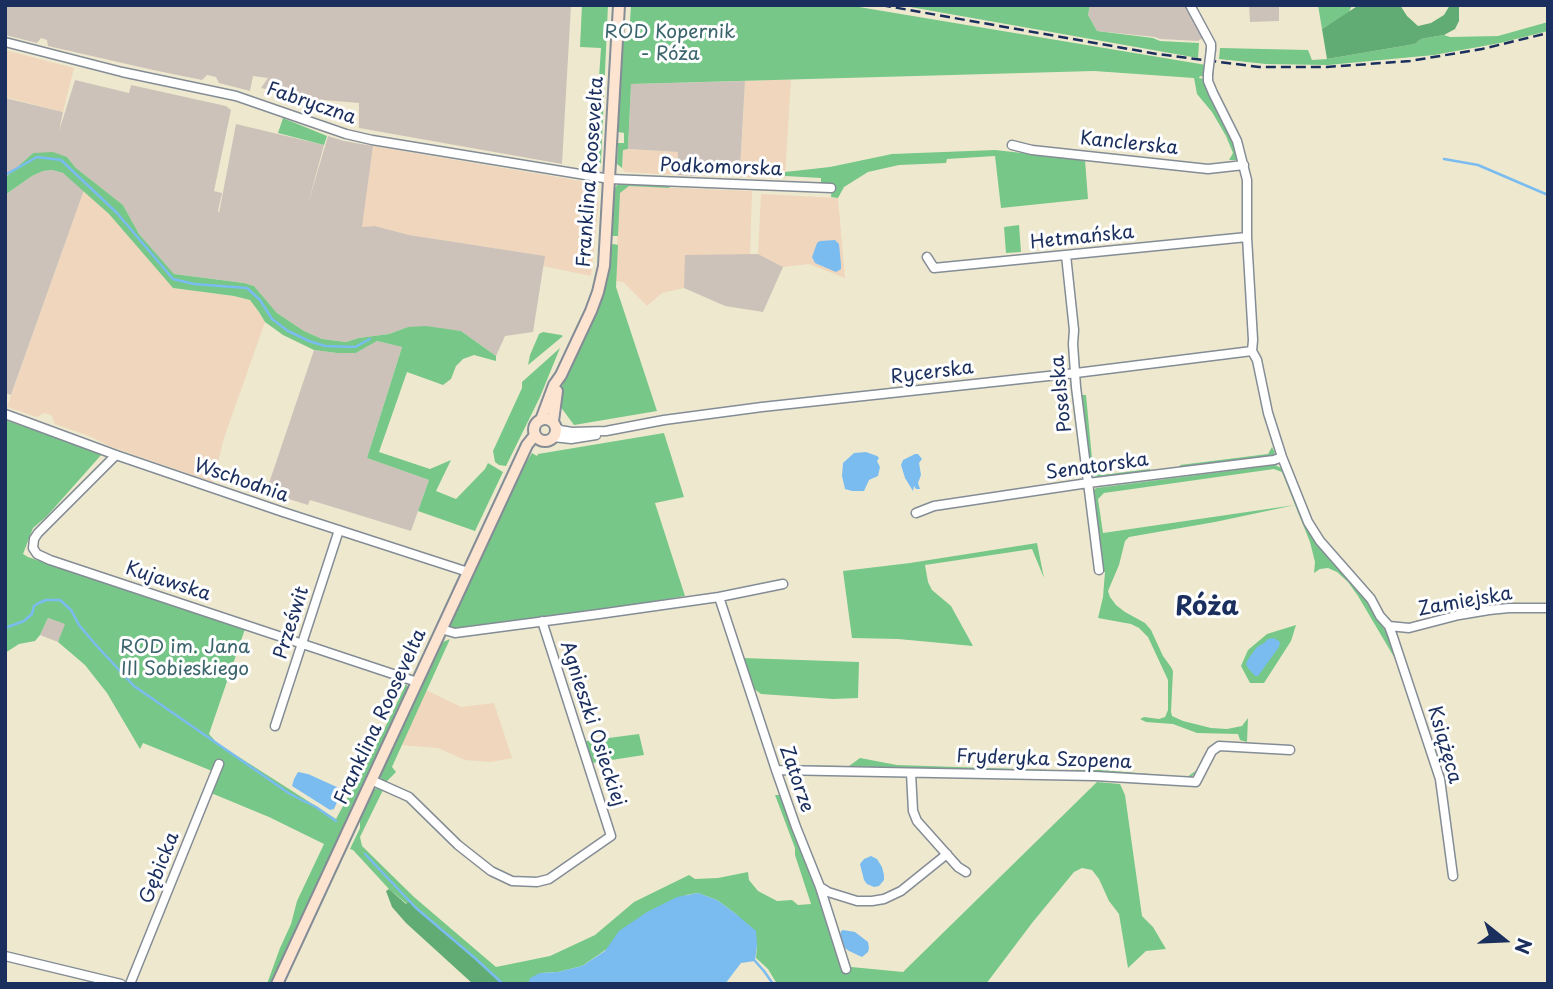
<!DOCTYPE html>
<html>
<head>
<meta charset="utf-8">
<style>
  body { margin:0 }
  #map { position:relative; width:1553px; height:989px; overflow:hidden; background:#eee9ce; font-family:"Playpen Sans",sans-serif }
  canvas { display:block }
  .frame { position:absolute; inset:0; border:7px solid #1b2f5e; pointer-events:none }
  .north { position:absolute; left:1469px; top:905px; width:70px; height:70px; -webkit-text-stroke:5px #fff; paint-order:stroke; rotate:108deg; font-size:19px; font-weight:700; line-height:28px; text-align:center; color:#1b2f5e }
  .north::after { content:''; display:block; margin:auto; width:24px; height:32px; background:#1b2f5e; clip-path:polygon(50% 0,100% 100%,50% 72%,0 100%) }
</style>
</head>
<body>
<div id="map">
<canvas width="1553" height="989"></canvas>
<div class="frame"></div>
<div class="north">N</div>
</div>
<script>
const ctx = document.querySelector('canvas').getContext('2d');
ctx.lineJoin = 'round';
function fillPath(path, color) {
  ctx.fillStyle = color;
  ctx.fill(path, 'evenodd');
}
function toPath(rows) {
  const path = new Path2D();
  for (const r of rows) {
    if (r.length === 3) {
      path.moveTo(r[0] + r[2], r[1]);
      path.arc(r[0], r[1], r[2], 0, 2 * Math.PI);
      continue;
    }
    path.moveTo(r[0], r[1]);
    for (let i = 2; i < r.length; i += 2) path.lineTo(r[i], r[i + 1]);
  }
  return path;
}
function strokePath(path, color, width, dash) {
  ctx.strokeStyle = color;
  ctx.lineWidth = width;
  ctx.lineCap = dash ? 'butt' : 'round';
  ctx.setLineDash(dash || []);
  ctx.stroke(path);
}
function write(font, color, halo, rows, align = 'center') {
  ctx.font = font + ' "Playpen Sans",sans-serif';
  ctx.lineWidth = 6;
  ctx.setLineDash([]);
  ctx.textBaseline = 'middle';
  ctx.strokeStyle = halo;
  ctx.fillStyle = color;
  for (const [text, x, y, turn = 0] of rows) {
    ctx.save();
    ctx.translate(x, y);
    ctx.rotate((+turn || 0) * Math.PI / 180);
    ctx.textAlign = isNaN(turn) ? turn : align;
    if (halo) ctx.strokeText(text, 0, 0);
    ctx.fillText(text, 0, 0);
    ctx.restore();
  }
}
fillPath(toPath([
  [5,50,74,68,63,112,5,97],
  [791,79,785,178,740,177,745,81],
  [373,146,581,181,599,202,591,276,543,266,544,256,409,235,375,226,361,228],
  [623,149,678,152,677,175,625,172,622,168],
  [629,186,752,191,750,255,686,255,684,288,662,293,647,306,623,282,616,281,619,193],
  [84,190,109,214,173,288,234,296,250,300,259,312,265,322,224,438,213,482,109,446,89,436,55,424,52,416,48,414,44,413,37,417,7,407],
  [761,194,838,198,845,278,809,264,783,267,758,254],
  [426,690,461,707,494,703,512,758,491,762,465,760,438,748,401,745]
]), '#efd6bc');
fillPath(toPath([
  [5,5,571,5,562,164,359,128,359,103,312,99,261,88,268,78,253,76,250,91,219,83,216,77,207,75,202,80,153,70,48,46,47,40,41,38,37,43,5,35],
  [1090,5,1186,5,1203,38,1198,41,1160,39,1155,37,1097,31,1088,15],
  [1249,5,1279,5,1279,21,1250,22],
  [75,80,129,93,131,85,226,106,231,110,214,191,222,193,218,211,219,213,236,124,324,145,308,204,328,136,344,141,373,146,362,227,375,226,409,235,545,256,533,332,505,336,496,356,461,331,408,327,389,334,359,338,346,342,322,339,304,331,277,313,254,286,244,283,174,274,139,234,123,205,76,168,67,157,33,153,5,178,5,98,63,112,59,131],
  [745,81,740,171,697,169,696,176,677,175,678,152,628,149,631,84],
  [52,170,63,173,84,190,11,395,5,393,5,195,32,176,43,171],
  [758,254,783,267,763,312,725,306,684,288,685,255],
  [377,341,402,347,367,458,429,480,411,531,310,500,308,505,266,492,314,350,337,353,356,353],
  [48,618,66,624,58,642,40,635]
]), '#cdc2b9');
fillPath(toPath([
  [582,5,608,5,601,161,601,163,592,169,580,165,589,158,594,151,601,48,580,47],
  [631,5,847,5,1206,65,1205,77,1200,76,1199,78,1204,79,1204,83,1235,142,1238,159,1237,160,1229,160,1233,153,1226,136,1212,112,1197,94,1194,78,1094,71,631,84,628,149,623,150,622,168,617,164,618,143,624,143,624,133,618,132,623,37,629,37],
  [899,5,1090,5,1088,15,1097,31,1153,38,1160,41,1199,43,1198,58],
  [1318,5,1352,5,1349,12,1322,29],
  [1548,22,1548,31,1500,43,1434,55,1328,65,1266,64,1219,59,1220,48,1308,50,1312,60,1327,59,1415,44,1421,39,1444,35,1450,37,1498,36],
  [283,118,327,136,324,145,278,133],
  [995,150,1085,160,1088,199,1001,208,995,156,947,159,946,163,899,165,868,172,844,187,838,198,831,197,832,185,821,185,821,178,785,176,785,172,830,167,892,154],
  [53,152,67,157,76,168,123,205,139,234,174,274,244,283,254,286,277,313,304,331,322,339,346,342,359,338,389,334,408,327,426,326,461,331,496,356,496,361,474,355,463,359,456,366,451,379,443,385,407,372,379,452,430,469,451,460,436,491,456,499,485,469,488,463,503,472,475,531,418,511,429,480,367,458,402,347,377,341,356,353,337,353,314,350,283,335,265,322,259,312,250,300,234,296,173,288,109,214,63,173,52,170,43,171,32,176,5,195,5,178,33,153],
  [622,184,667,185,670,188,629,186,620,193,618,236,613,236,611,235,613,191,617,185],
  [1019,225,1021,252,1006,253,1004,227],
  [614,244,618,245,616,287,657,411,574,425,560,406,562,401,556,399,600,303,605,285,610,245],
  [543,332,561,335,563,336,528,365,530,355,539,334],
  [560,348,540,397,506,466,499,465,495,462,493,451,522,388,522,382],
  [1080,395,1086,395,1093,469,1101,475,1150,469,1150,472,1103,478,1093,476,1090,469],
  [5,420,102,454,47,516,33,528,23,554,28,557,245,629,209,734,217,743,336,819,381,736,406,684,409,689,270,984,267,984,280,948,291,924,297,901,324,844,269,817,211,793,224,764,216,761,212,771,143,743,140,749,107,693,85,665,58,642,65,624,48,618,40,635,35,641,19,644,5,653],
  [664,433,684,497,655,503,685,596,627,606,461,629,454,630,449,625,522,469,532,453,537,456,538,454],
  [1272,447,1275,453,1273,456,1180,469,1180,465,1268,454],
  [1275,465,1283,469,1309,531,1322,551,1355,584,1392,641,1442,785,1439,793,1402,673,1394,657,1358,596,1348,582,1337,572,1328,568,1320,569,1314,573,1315,562,1310,542,1295,505,1215,522,1129,537,1125,541,1119,565,1108,591,1110,597,1116,605,1125,612,1145,623,1151,630,1163,656,1171,667,1173,671,1171,712,1172,716,1183,721,1211,728,1227,729,1242,726,1248,718,1247,742,1240,740,1238,734,1197,733,1173,724,1146,722,1140,719,1144,717,1159,719,1165,717,1168,710,1168,680,1148,637,1139,628,1131,624,1098,618,1103,597,1105,572,1102,571,1093,491,1096,488],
  [1274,469,1282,472,1295,505,1103,533,1098,499,1104,493],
  [1037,543,1044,578,1032,549,925,565,928,582,932,590,951,606,973,646,898,639,852,638,843,571,910,563],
  [1296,625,1291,641,1264,683,1250,683,1241,666,1248,650,1267,634],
  [450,639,392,767,396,772,386,782,381,780,380,774,443,642],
  [743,658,859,662,858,698,833,699,761,694,753,688],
  [639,734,644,755,592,763,586,741],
  [860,758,897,765,1048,770,1101,770,1187,777,1197,770,1190,779,786,767,783,765,849,766],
  [1097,782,1120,784,1125,795,1142,916,1153,927,1166,949,1146,951,1128,968,1119,914,1109,901,1099,879,1092,870,1082,868,1074,872,1032,923,986,984,777,984,768,969,756,958,757,945,736,914,717,900,698,893,686,895,582,966,558,972,540,973,528,984,503,984,410,901,407,904,389,889,353,850,350,849,360,828,360,815,372,791,377,788,383,790,360,837,362,846,414,897,496,967,550,956,595,935,634,902,689,875,695,879,718,878,748,872,749,880,758,891,777,901,792,900,798,905,811,904,795,855,795,848,775,795,781,795,819,899,841,966,903,972]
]), '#77c789');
fillPath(toPath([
  [1359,5,1400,5,1407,16,1418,26,1431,23,1444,15,1450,5,1452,5,1459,7,1459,21,1455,29,1444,35,1421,39,1415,44,1327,59,1322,29],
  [389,889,406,904,410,901,503,984,473,984,406,923,392,907,386,891]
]), '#61ac75');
fillPath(toPath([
  [835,240,839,244,841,264,841,269,836,272,815,263,812,257,817,243,820,241],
  [866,452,877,456,879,458,877,461,880,467,878,476,869,480,864,491,852,491,845,489,842,476,843,463,854,453],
  [915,454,918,454,922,459,919,463,921,475,918,483,920,489,916,489,914,486,913,491,905,478,901,465,903,460],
  [1274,638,1280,642,1279,647,1258,676,1255,676,1248,668,1246,664,1248,659,1257,647,1264,643,1268,639],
  [298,772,308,774,339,788,340,795,334,809,330,810,292,786,294,779],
  [871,856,877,859,882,867,884,875,884,880,879,886,874,887,867,884,864,880,860,864,864,859],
  [698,893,717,900,736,914,756,931,757,945,755,961,741,963,725,984,528,984,530,978,540,973,558,972,582,966,605,951,619,931,647,912,677,897],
  [843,930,855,932,868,942,869,948,868,952,862,957,849,951,845,948,840,935,841,931]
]), '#7abcf0');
strokePath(toPath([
  [1444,159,1478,165,1548,195],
  [5,175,37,157,61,160,117,213,173,279,194,284,247,288,260,300,272,319,288,331,309,341,325,346,355,347,370,339],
  [5,628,24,621,32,614,34,606,39,603,46,600,60,600,71,610,79,625,95,644,134,686,290,794,316,807,336,821],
  [365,854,416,908,476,959,503,984],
  [755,961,764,971,773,984]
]), '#7abcf0', 2.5);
const street = toPath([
  [1190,5,1211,44,1211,49],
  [5,42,122,72,236,96,346,134,372,140,610,179,831,188],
  [1208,74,1208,81,1213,93,1237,141,1247,180,1247,237,1253,340,1252,351],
  [1012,145,1032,150,1208,169,1244,165],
  [1066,255,1074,330,1073,344,1076,387,1099,570],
  [927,257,934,268,1247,237],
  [5,414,116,455,283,512,468,572],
  [556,427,560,430,572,432,606,431,664,420,762,407,1076,373,1252,351,1257,360,1268,413,1282,457,1308,522,1320,541,1371,599,1380,616,1389,626,1393,637,1440,779,1453,876],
  [553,437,571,439,596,435],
  [116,455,38,533,34,539,33,548,37,554,50,560,417,682],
  [916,513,934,506,1088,483,1274,460,1282,457],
  [719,597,776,770,796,827,820,887,846,969],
  [1389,626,1409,628,1459,615,1489,610,1509,608,1548,608],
  [441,629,455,633,599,614,719,597,783,584],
  [275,726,339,530],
  [776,770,1095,776,1196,782,1212,751,1219,746,1290,750],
  [911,773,913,811,917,821,958,867,966,872],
  [371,780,409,797,458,845,491,871,512,881,537,882,549,879,611,836,542,621],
  [820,887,828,892,857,901,872,901,884,899,901,891,947,854],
  [5,956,121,984],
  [130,984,219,764]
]);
const secondary = toPath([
  [545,430,11],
  [541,420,554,385,561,375,591,311,598,292,604,266,619,5],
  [553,421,557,391],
  [277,984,527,445,535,435]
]);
strokePath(street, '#848c96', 11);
strokePath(secondary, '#848c96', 14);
strokePath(street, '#fff', 8);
strokePath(secondary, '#fde4d1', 10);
strokePath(toPath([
  [881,5,1157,54,1259,67,1327,67,1410,61,1482,49,1548,33]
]), '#1b2f5e', 2.5, [10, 5]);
const streetBridge = toPath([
  [1208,74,1211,49]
]);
strokePath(streetBridge, '#848c96', 11, []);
strokePath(streetBridge, '#fff', 8);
write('19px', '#3b646d', '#fff', [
  ["ROD Kopernik",670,33],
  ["- Róża",670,55],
  ["ROD im. Jana",185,648],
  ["III Sobieskiego",185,670]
]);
write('19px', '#1b2f5e', '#fff', [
  ["Fabryczna",311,104,19],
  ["Kanclerska",1129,144,6],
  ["Podkomorska",721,168,2],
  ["Franklina Roosevelta",591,172,-86],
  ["Hetmańska",1082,238,-6],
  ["Rycerska",932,373,-7],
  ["Poselska",1062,394,-96],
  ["Senatorska",1097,467,-8],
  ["Wschodnia",241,481,19],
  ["Kujawska",168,582,18],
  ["Zamiejska",1465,602,-10],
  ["Prześwit",292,623,-72],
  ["Franklina Roosevelta",381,717,-65],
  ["Agnieszki Osieckiej",592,724,72],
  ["Książęca",1444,745,74],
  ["Fryderyka Szopena",1044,760,2],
  ["Zatorze",796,779,71],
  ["Gębicka",160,868,-68]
]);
write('bold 26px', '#1b2f5e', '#fff', [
  ["Róża",1207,608]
]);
</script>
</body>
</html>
